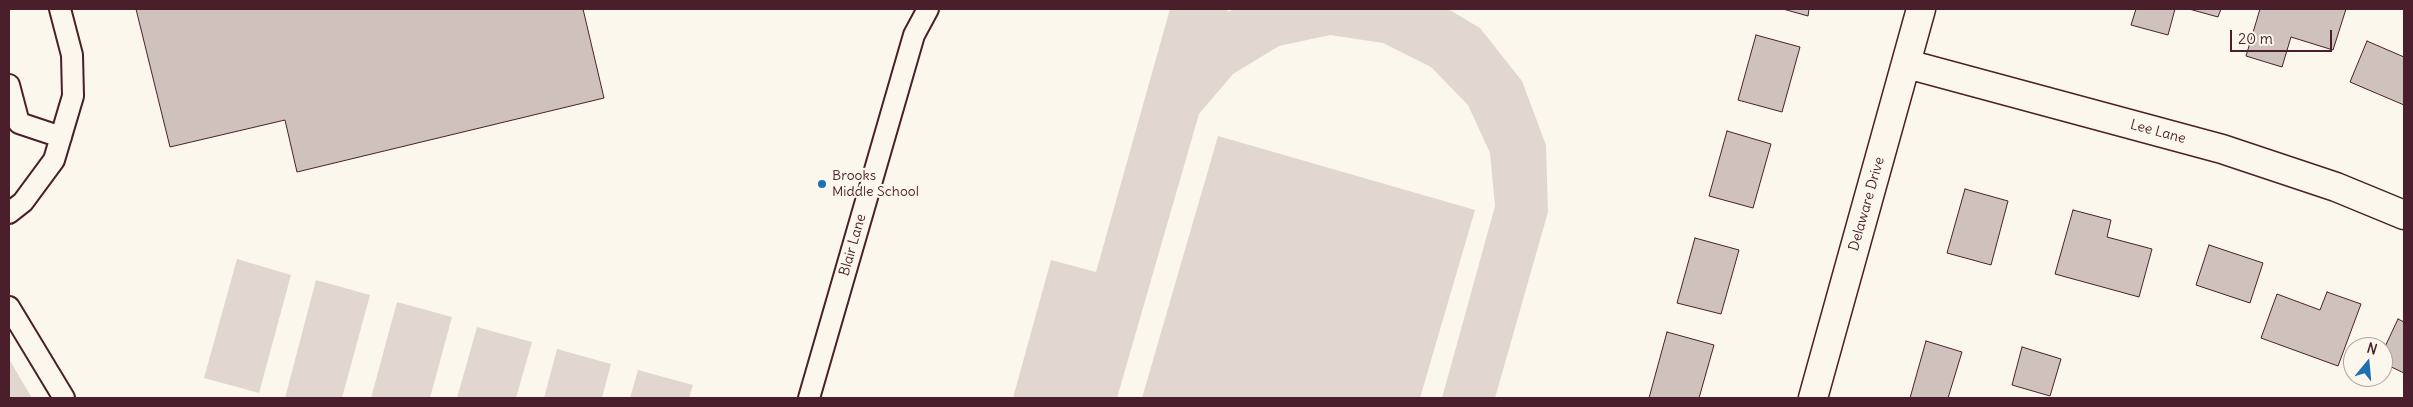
<!DOCTYPE html>
<html>
<head>
<meta charset="utf-8">
<style>
  body { margin:0 }
  #map { position:relative; width:2413px; height:407px; overflow:hidden; background:#fbf7ec; font-family:Delius,sans-serif }
  canvas { display:block }
  .frame { position:absolute; inset:0; border:10px solid #4a1f2b; pointer-events:none }
  .north { position:absolute; left:2343px; top:337px; width:50px; height:50px; box-sizing:border-box; background:#fbf7ec; border:1px solid #b4a19f; border-radius:50%; rotate:17deg; font-size:14px; font-weight:700; line-height:20px; text-align:center; color:#4a1f2b }
  .north::after { content:''; display:block; margin:auto; width:18px; height:22px; background:#1f6fb2; clip-path:polygon(50% 0,100% 100%,50% 72%,0 100%) }
  .scale { position:absolute; left:2230px; top:30px; width:102px; height:22px; box-sizing:border-box; border:2px solid #4a1f2b; border-top:0; padding-left:6px; font-size:15px; line-height:18px; white-space:nowrap; color:#4a1f2b; -webkit-text-stroke:4px #fbf7ec; paint-order:stroke }
</style>
</head>
<body>
<div id="map">
<canvas width="2413" height="407"></canvas>
<div class="frame"></div>
<div class="north">N</div>
<div class="scale">20 m</div>
</div>
<script>
const ctx = document.querySelector('canvas').getContext('2d');
ctx.lineJoin = 'round';
function fillPath(path, color) {
  ctx.fillStyle = color;
  ctx.fill(path, 'evenodd');
}
function toPath(rows) {
  const path = new Path2D();
  for (const r of rows) {
    path.moveTo(r[0], r[1]);
    for (let i = 2; i < r.length; i += 2) path.lineTo(r[i], r[i + 1]);
  }
  return path;
}
function strokePath(path, color, width, dash) {
  ctx.strokeStyle = color;
  ctx.lineWidth = width;
  ctx.lineCap = dash ? 'butt' : 'round';
  ctx.setLineDash(dash || []);
  ctx.stroke(path);
}
function write(font, color, halo, rows, align = 'center') {
  ctx.font = font + ' Delius,sans-serif';
  ctx.lineWidth = 4.5;
  ctx.setLineDash([]);
  ctx.textBaseline = 'middle';
  ctx.strokeStyle = halo;
  ctx.fillStyle = color;
  for (const [text, x, y, turn = 0] of rows) {
    ctx.save();
    ctx.translate(x, y);
    ctx.rotate((+turn || 0) * Math.PI / 180);
    ctx.textAlign = isNaN(turn) ? turn : align;
    if (halo) ctx.strokeText(text, 0, 0);
    ctx.fillText(text, 0, 0);
    ctx.restore();
  }
}
fillPath(toPath([
  [1170,9,1228,9,1227,12,1235,9,1448,9,1480,28,1522,81,1546,145,1548,212,1495,398,1442,398,1495,206,1490,153,1468,105,1431,67,1383,43,1330,35,1279,46,1233,74,1199,114,1117,398,1013,398,1051,260,1096,272],
  [1218,136,1475,210,1420,398,1142,398],
  [237,259,291,275,259,393,204,378],
  [316,280,370,295,342,398,285,398],
  [397,302,452,317,430,398,371,398],
  [477,327,532,342,516,398,457,398],
  [557,349,611,364,602,398,544,398],
  [9,359,32,398,9,398],
  [638,370,693,385,689,398,630,398]
]), '#e2d7d0');
const building = toPath([
  [136,9,583,9,604,98,297,172,285,120,170,147,136,9],
  [1783,9,1809,9,1808,16,1783,9],
  [2136,9,2175,9,2168,35,2131,25,2136,9],
  [2189,9,2221,9,2218,17,2189,9],
  [2260,9,2346,9,2333,50,2291,37,2282,67,2246,56,2260,9],
  [1756,35,1800,47,1782,112,1738,100,1756,35],
  [2367,41,2404,57,2404,105,2350,82,2367,41],
  [1727,131,1771,144,1753,208,1709,196,1727,131],
  [1965,189,2008,201,1991,265,1947,253,1965,189],
  [2073,210,2111,220,2107,237,2152,249,2139,297,2055,274,2073,210],
  [1695,238,1739,250,1721,314,1677,303,1695,238],
  [2209,245,2263,263,2250,303,2196,285,2209,245],
  [2327,292,2361,304,2338,366,2261,338,2277,294,2320,310,2327,292],
  [2398,319,2404,322,2404,373,2383,363,2383,351,2398,319],
  [1667,332,1714,345,1699,398,1649,398,1667,332],
  [1926,341,1962,352,1948,398,1910,398,1926,341],
  [2022,347,2061,359,2050,396,2012,385,2022,347]
]);
fillPath(building, '#cfc2bc');
strokePath(building, '#4a1f2b', 1);
const service = toPath([
  [9,85,19,123,61,137],
  [9,213,23,202,54,160,73,96,72,55,60,9],
  [9,307,64,398],
  [809,398,914,35,928,9]
]);
const minor = toPath([
  [1907,64,2222,149,2336,187,2404,215],
  [1813,398,1921,9]
]);
strokePath(service, '#4a1f2b', 24);
strokePath(minor, '#4a1f2b', 31);
strokePath(service, '#fbf7ec', 20);
strokePath(minor, '#fbf7ec', 28);
for (const [x, y, r, color] of [
  [822,184,5,"#1f6fb2"]
]) {
  const dot = new Path2D();
  dot.arc(x, y, r, 0, 2 * Math.PI);
  ctx.fillStyle = color;
  ctx.fill(dot);
  strokePath(dot, '#fbf7ec', 2);
}
write('14px', '#4a1f2b', '#fbf7ec', [
  ["Lee Lane",2158,132,15],
  ["Delaware Drive",1867,204,-74],
  ["Blair Lane",853,245,-74]
]);
write('14px', '#4a1f2b', '#fbf7ec', [
  ["Brooks",832,176],
  ["Middle School",832,192]
], 'left');
</script>
</body>
</html>
